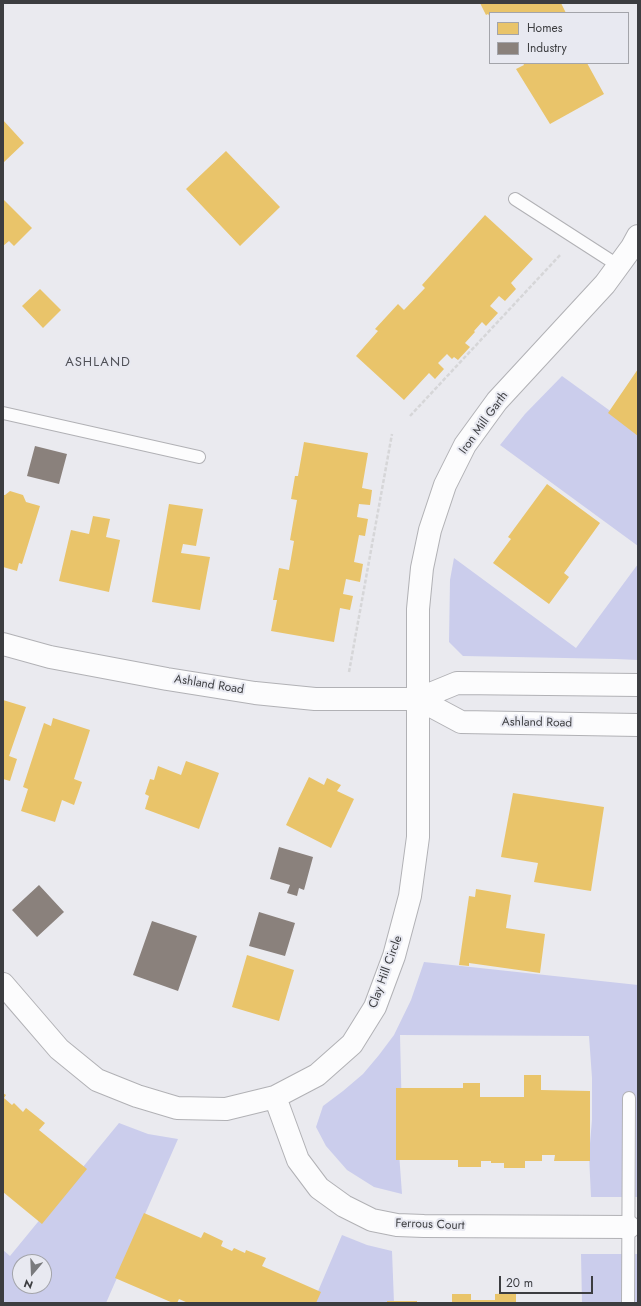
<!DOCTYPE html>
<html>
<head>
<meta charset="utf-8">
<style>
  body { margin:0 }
  #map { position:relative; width:641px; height:1306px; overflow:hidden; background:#eaeaef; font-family:Jost,sans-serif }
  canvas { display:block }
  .frame { position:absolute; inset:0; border:4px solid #3c3d40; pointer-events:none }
  .legend { position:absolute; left:489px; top:12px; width:140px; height:52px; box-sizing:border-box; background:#e8e9f1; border:1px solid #a3a4aa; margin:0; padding:5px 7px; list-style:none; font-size:12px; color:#3c3d40 }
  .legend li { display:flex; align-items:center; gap:8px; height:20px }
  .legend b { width:20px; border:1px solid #a3a4aa }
  .north { position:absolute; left:12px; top:1254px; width:40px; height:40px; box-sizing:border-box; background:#e8e9f1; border:1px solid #a3a4aa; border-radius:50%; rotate:199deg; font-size:11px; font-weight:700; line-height:16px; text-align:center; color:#3c3d40 }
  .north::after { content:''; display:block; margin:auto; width:14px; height:18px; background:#797a7d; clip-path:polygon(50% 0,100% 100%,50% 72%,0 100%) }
  .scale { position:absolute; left:499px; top:1276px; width:94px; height:18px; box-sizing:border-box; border:2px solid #3c3d40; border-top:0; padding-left:5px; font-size:12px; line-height:14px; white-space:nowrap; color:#3c3d40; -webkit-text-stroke:3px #e8e9f1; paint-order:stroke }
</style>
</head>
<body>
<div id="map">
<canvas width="641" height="1306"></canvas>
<div class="frame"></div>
<ul class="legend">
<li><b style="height:11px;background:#e9c46a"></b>Homes</li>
<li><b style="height:11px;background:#8a817c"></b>Industry</li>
</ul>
<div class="north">N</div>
<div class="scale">20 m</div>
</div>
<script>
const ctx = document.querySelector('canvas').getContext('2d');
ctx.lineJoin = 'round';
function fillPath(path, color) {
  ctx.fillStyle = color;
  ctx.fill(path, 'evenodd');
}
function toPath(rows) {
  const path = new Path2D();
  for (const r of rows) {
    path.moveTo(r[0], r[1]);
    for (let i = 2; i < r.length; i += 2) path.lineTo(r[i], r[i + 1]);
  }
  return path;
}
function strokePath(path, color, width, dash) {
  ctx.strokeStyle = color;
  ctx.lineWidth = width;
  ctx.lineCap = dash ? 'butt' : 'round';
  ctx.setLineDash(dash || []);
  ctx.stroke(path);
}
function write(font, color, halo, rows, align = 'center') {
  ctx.font = font + ' Jost,sans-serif';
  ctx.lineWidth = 4;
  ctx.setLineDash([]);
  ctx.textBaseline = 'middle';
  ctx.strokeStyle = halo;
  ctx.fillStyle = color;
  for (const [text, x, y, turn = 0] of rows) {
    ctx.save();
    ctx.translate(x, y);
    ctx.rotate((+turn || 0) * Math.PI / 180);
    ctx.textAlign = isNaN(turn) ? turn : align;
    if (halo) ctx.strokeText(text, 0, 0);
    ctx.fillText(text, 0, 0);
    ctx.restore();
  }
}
fillPath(toPath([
  [562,376,638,431,638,546,500,445,525,414],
  [454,558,576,648,638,564,638,660,616,659,463,656,449,642,450,580],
  [424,962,638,985,638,1197,591,1197,589,1155,592,1120,592,1078,589,1036,400,1035,402,1119,399,1153,402,1194,374,1187,347,1170,326,1146,316,1127,323,1106,343,1091,363,1074,379,1055,394,1035,411,1000],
  [119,1123,148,1134,178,1139,106,1303,3,1303,3,1250,10,1256],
  [20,1262,44,1262,44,1286,20,1286],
  [342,1235,367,1245,392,1251,394,1303,313,1303],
  [581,1254,638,1254,638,1303,582,1303]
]), '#cbcdec');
fillPath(toPath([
  [480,3,561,3,566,13,490,13,490,17,488,14,486,15],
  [523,63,587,63,604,94,550,124,516,69,524,65],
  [3,120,24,143,3,163],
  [226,151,280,207,240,246,186,189],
  [3,199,32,228,14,246,9,241,3,246],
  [485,215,533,259,511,283,516,289,505,301,499,296,490,306,498,313,486,326,482,322,474,331,475,332,465,343,470,347,458,360,454,357,452,359,447,354,438,363,444,369,435,379,429,373,404,400,356,356,378,331,375,329,398,304,404,310,425,288,422,285],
  [40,289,61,310,43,328,22,306],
  [638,369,638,436,608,413],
  [304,442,368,453,362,488,372,490,370,505,359,504,357,517,368,519,365,536,359,535,354,562,363,564,360,582,346,579,343,594,353,596,350,610,340,608,334,642,271,631,277,600,273,600,279,568,289,570,294,541,290,540,297,500,291,499,295,476,298,476],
  [547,484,600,523,564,573,569,577,549,604,493,563,511,539,508,537],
  [10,491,23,495,26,502,40,506,22,564,19,563,17,571,3,567,3,495,5,495],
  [169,504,203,509,196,546,183,544,181,553,210,557,200,610,152,602],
  [93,516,110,519,106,537,120,540,109,592,59,581,71,530,89,534],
  [3,700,26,707,9,756,17,759,10,781,3,779],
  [53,718,90,730,74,779,82,782,74,805,62,800,55,822,21,811,28,789,23,787,44,723,51,726],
  [186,761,219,773,199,829,145,809,149,796,145,794,150,779,154,780,158,766,181,775],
  [309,777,324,785,327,778,341,785,337,791,354,799,331,848,286,825],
  [513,793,604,807,591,891,534,882,538,863,501,857],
  [476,889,511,895,506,928,545,934,540,973,469,963,469,966,459,965,469,896,475,897],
  [247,955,294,970,279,1021,232,1007],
  [524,1075,541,1075,541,1090,590,1091,590,1161,554,1161,555,1155,542,1155,542,1161,525,1161,525,1168,504,1168,504,1163,491,1163,491,1161,481,1161,481,1167,458,1167,458,1160,396,1160,396,1088,463,1088,463,1083,480,1083,480,1097,524,1097],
  [3,1093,6,1095,4,1098,12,1105,14,1103,23,1112,26,1108,45,1123,39,1130,87,1169,42,1224,3,1192],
  [144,1213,201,1238,204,1232,223,1241,221,1246,232,1251,234,1248,245,1253,246,1250,266,1258,262,1266,321,1292,316,1303,188,1303,179,1299,177,1303,173,1303,115,1278],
  [516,1293,516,1303,452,1303,452,1294,471,1294,471,1300,495,1300,495,1294],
  [387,1301,417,1301,417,1303,387,1303]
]), '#e9c46a');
fillPath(toPath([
  [35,446,67,454,59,484,27,476],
  [279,847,313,857,304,890,299,888,297,896,287,893,290,885,270,879],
  [39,885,64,912,37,937,12,910],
  [259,912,295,923,285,956,249,946],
  [152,921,197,936,178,991,133,975]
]), '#8a817c');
const service = toPath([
  [515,199,619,266],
  [3,413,199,457],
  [628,1303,629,1098]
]);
const minor = toPath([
  [3,644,50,657,167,679,255,693,315,699,418,699,457,683,638,685],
  [418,699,461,722,638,725],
  [3,984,59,1049,97,1080,137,1096,177,1108,226,1109,275,1097,317,1075,352,1044,375,1007,394,956,410,896,418,837,418,609,422,568,430,530,445,485,465,445,497,401,605,284,632,247,638,236],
  [275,1097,298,1160,319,1188,344,1206,372,1220,397,1225,424,1226,629,1227]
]);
strokePath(service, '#b1b1b5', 14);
strokePath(minor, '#b1b1b5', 24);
strokePath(toPath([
  [410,416,561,254],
  [349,672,392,434]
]), '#d6d6d8', 2.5, [4, 2]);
strokePath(service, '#fcfcfd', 12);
strokePath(minor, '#fcfcfd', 22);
write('12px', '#3c3d40', '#e8e9f1', [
  ["Iron Mill Garth",484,423,-54],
  ["Ashland Road",209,685,9],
  ["Ashland Road",537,723,1],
  ["Clay Hill Circle",386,972,-70],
  ["Ferrous Court",430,1225,2]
]);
ctx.letterSpacing = '1px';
write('13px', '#505157', '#e8e9f1', [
  ["ASHLAND",98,363]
]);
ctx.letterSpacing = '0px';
</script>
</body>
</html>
